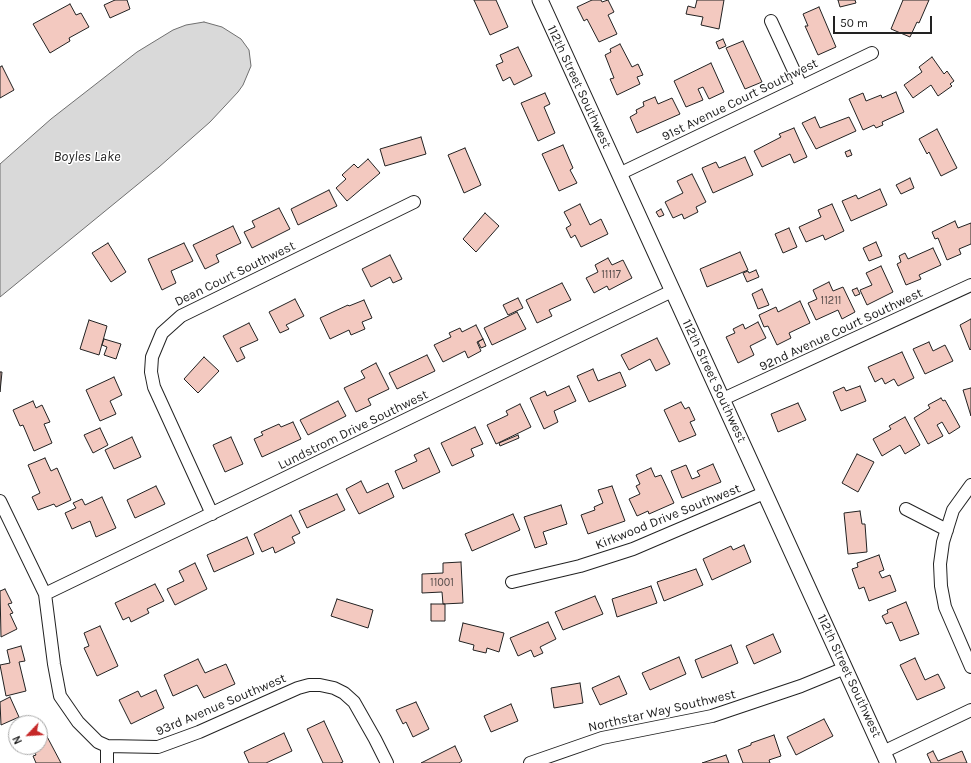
<!DOCTYPE html>
<html>
<head>
<meta charset="utf-8">
<style>
  body { margin:0 }
  #map { position:relative; width:971px; height:763px; overflow:hidden; background:#fff; font-family:Karla,sans-serif }
  canvas { display:block }
  .north { position:absolute; left:8px; top:715px; width:40px; height:40px; box-sizing:border-box; background:#fff; border:1px solid #a7a7a7; border-radius:50%; rotate:245deg; font-size:11px; font-weight:700; line-height:16px; text-align:center; color:#222 }
  .north::after { content:''; display:block; margin:auto; width:14px; height:18px; background:#c62828; clip-path:polygon(50% 0,100% 100%,50% 72%,0 100%) }
  .scale { position:absolute; left:833px; top:16px; width:99px; height:18px; box-sizing:border-box; border:2px solid #222; border-top:0; padding-left:5px; font-size:12px; line-height:14px; white-space:nowrap; color:#222; -webkit-text-stroke:3px #fff; paint-order:stroke }
</style>
</head>
<body>
<div id="map">
<canvas width="971" height="763"></canvas>
<div class="north">N</div>
<div class="scale">50 m</div>
</div>
<script>
const ctx = document.querySelector('canvas').getContext('2d');
ctx.lineJoin = 'round';
function fillPath(path, color) {
  ctx.fillStyle = color;
  ctx.fill(path, 'evenodd');
}
function toPath(rows) {
  const path = new Path2D();
  for (const r of rows) {
    path.moveTo(r[0], r[1]);
    for (let i = 2; i < r.length; i += 2) path.lineTo(r[i], r[i + 1]);
  }
  return path;
}
function strokePath(path, color, width, dash) {
  ctx.strokeStyle = color;
  ctx.lineWidth = width;
  ctx.lineCap = dash ? 'butt' : 'round';
  ctx.setLineDash(dash || []);
  ctx.stroke(path);
}
function write(font, color, halo, rows, align = 'center') {
  ctx.font = font + ' Karla,sans-serif';
  ctx.lineWidth = 3;
  ctx.setLineDash([]);
  ctx.textBaseline = 'middle';
  ctx.strokeStyle = halo;
  ctx.fillStyle = color;
  for (const [text, x, y, turn = 0] of rows) {
    ctx.save();
    ctx.translate(x, y);
    ctx.rotate((+turn || 0) * Math.PI / 180);
    ctx.textAlign = isNaN(turn) ? turn : align;
    if (halo) ctx.strokeText(text, 0, 0);
    ctx.fillText(text, 0, 0);
    ctx.restore();
  }
}
const water = toPath([
  [204,22,222,27,241,39,249,50,251,66,243,85,238,92,210,122,159,167,0,297,0,164,51,119,137,52,173,30,186,25,204,22]
]);
fillPath(water, '#d9d9d9');
strokePath(water, '#6f6f6f', 1);
const building = toPath([
  [115,0,127,0,130,9,110,18,104,5,115,0],
  [474,0,496,0,508,27,490,35,474,0],
  [592,0,601,0,602,2,608,0,614,12,608,15,617,34,599,42,587,19,584,21,577,7,592,0],
  [697,0,724,0,719,29,701,25,703,17,686,14,688,6,695,8,697,0],
  [838,0,855,0,856,3,840,7,838,0],
  [903,0,929,0,919,23,917,22,910,37,891,29,903,0],
  [70,4,76,15,81,13,89,27,69,38,70,41,50,53,33,24,70,4],
  [819,7,836,47,818,55,805,26,808,26,803,14,819,7],
  [723,39,726,46,719,49,716,42,723,39],
  [743,41,762,82,745,89,726,48,743,41],
  [620,44,632,67,638,64,643,75,637,77,640,84,617,95,610,79,614,78,605,55,611,52,610,49,620,44],
  [518,47,532,76,514,85,510,77,503,81,496,65,503,62,500,55,518,47],
  [932,57,944,74,947,71,954,81,950,84,952,86,938,96,931,85,913,98,904,85,922,72,919,67,932,57],
  [711,63,724,92,709,99,703,87,698,89,703,100,686,107,674,81,711,63],
  [2,66,14,90,0,98,0,67,2,66],
  [896,92,904,112,882,122,883,125,876,128,874,125,863,130,849,99,863,93,866,101,881,95,882,98,896,92],
  [545,93,550,104,544,107,555,133,538,141,521,103,545,93],
  [655,97,658,104,672,98,680,114,637,133,630,117,637,113,636,110,644,106,643,102,655,97],
  [815,117,820,128,849,117,856,131,816,149,802,123,815,117],
  [794,128,807,157,794,163,790,154,762,167,754,151,781,137,779,134,794,128],
  [937,129,957,168,941,176,929,152,927,154,919,139,937,129],
  [421,137,426,154,385,166,380,149,421,137],
  [563,145,573,168,570,170,577,183,559,191,542,154,563,145],
  [465,148,481,185,464,193,448,155,465,148],
  [850,150,852,155,847,157,845,152,850,150],
  [745,157,753,175,713,193,702,168,716,162,719,168,745,157],
  [368,159,380,173,347,201,336,188,346,179,342,175,354,164,358,168,368,159],
  [692,174,706,202,696,207,698,212,684,219,682,214,673,218,665,202,683,193,677,181,692,174],
  [910,178,914,188,901,194,896,185,910,178],
  [880,189,887,205,851,221,842,201,856,195,858,199,880,189],
  [329,190,337,206,298,225,291,209,329,190],
  [580,204,590,225,601,219,608,234,581,247,575,235,571,238,566,228,571,225,564,212,580,204],
  [832,204,844,231,825,240,823,235,806,242,799,227,821,217,818,210,832,204],
  [279,208,290,229,252,248,244,232,255,227,252,221,279,208],
  [661,209,664,215,659,217,656,212,661,209],
  [485,213,499,226,476,252,463,239,485,213],
  [955,221,958,228,971,223,971,244,959,249,961,254,947,260,938,238,935,239,932,232,955,221],
  [233,226,241,243,216,255,219,262,205,269,193,245,233,226],
  [789,228,797,247,783,253,775,234,789,228],
  [876,242,882,256,869,261,863,248,876,242],
  [108,243,126,272,111,282,92,253,108,243],
  [184,243,193,261,171,271,176,283,162,290,148,259,184,243],
  [933,248,941,265,919,275,921,279,906,285,897,264,901,262,899,256,905,253,908,259,933,248],
  [740,252,748,270,707,287,700,269,740,252],
  [390,255,402,279,393,283,390,277,371,287,362,269,390,255],
  [608,258,612,265,623,260,632,278,609,290,607,286,594,293,586,278,598,272,595,265,608,258],
  [881,266,893,292,867,305,860,290,872,285,866,273,881,266],
  [756,270,759,277,747,282,743,273,748,271,749,273,756,270],
  [829,282,833,291,843,287,855,312,842,319,838,310,816,320,808,303,817,299,813,290,829,282],
  [562,283,571,300,549,310,552,316,537,323,526,300,562,283],
  [857,288,860,294,855,296,852,290,857,288],
  [762,289,769,305,758,309,752,294,762,289],
  [518,298,523,308,508,315,503,305,518,298],
  [295,299,304,316,286,325,289,329,280,333,269,312,295,299],
  [364,300,372,318,362,322,365,329,351,335,349,330,330,339,320,318,348,305,349,306,364,300],
  [800,301,810,323,789,333,791,338,777,345,768,326,764,327,759,315,776,307,778,312,800,301],
  [517,312,526,329,492,345,484,328,517,312],
  [971,319,971,349,970,350,960,325,971,319],
  [89,320,107,326,99,355,80,349,89,320],
  [758,322,766,338,750,346,754,355,738,363,726,337,735,333,733,329,743,324,745,329,758,322],
  [249,323,258,340,240,348,245,358,237,362,223,336,249,323],
  [476,325,483,339,477,342,481,351,468,358,465,351,443,362,434,345,451,337,449,333,460,328,462,332,476,325],
  [657,338,670,364,656,371,650,359,629,370,621,355,657,338],
  [104,339,121,344,116,359,104,355,107,347,102,345,104,339],
  [483,339,486,346,481,348,478,342,483,339],
  [929,342,933,351,945,345,953,361,925,374,913,349,929,342],
  [902,352,914,378,898,386,894,379,885,384,882,378,875,382,868,367,902,352],
  [427,355,435,371,397,389,389,373,427,355],
  [204,357,219,371,198,393,184,379,204,357],
  [376,363,389,389,368,399,371,405,356,412,344,388,365,378,361,371,376,363],
  [593,369,598,381,620,372,626,386,589,402,577,376,593,369],
  [0,372,2,372,0,392,0,372],
  [114,377,122,395,110,401,116,414,100,421,86,390,114,377],
  [569,386,576,401,554,411,558,422,544,429,530,398,545,391,547,396,569,386],
  [860,386,866,401,841,411,833,392,844,387,846,391,860,386],
  [971,388,971,416,963,390,971,388],
  [941,398,943,401,945,400,960,427,949,434,942,422,937,425,943,436,928,444,914,418,930,408,928,405,941,398],
  [33,401,36,408,42,405,50,422,44,424,52,443,34,451,23,425,20,426,13,410,33,401],
  [338,401,346,416,308,435,300,420,338,401],
  [681,402,685,409,689,407,695,420,690,422,696,435,679,442,664,410,681,402],
  [798,403,806,420,778,432,771,414,798,403],
  [520,404,531,427,496,444,487,425,508,415,506,411,520,404],
  [905,417,920,445,905,454,900,445,882,456,873,439,891,429,889,426,905,417],
  [293,422,301,439,262,457,254,439,263,435,261,432,279,424,281,427,293,422],
  [475,427,483,444,471,449,474,456,452,466,441,443,475,427],
  [100,428,108,445,93,453,84,435,100,428],
  [518,435,519,438,500,446,499,443,518,435],
  [132,437,141,457,114,469,105,450,132,437],
  [231,437,243,464,225,472,213,445,231,437],
  [429,448,440,472,403,489,395,471,417,461,414,455,429,448],
  [857,454,874,462,858,492,842,483,857,454],
  [45,458,51,471,57,468,71,500,56,507,54,504,38,510,32,497,40,493,28,465,45,458],
  [713,464,721,482,682,498,671,471,686,465,692,479,700,476,697,471,713,464],
  [651,468,655,477,661,475,674,503,649,514,648,511,637,516,629,499,640,494,636,486,640,484,636,475,651,468],
  [361,481,367,493,388,483,394,497,359,514,346,489,361,481],
  [156,486,165,504,135,518,127,500,156,486],
  [612,486,625,521,588,534,581,515,595,510,594,507,603,503,598,490,612,486],
  [337,494,345,510,307,528,299,511,337,494],
  [102,497,116,528,96,537,90,521,72,529,65,513,76,508,73,503,82,499,85,505,102,497],
  [561,505,567,524,543,532,547,544,535,548,524,517,561,505],
  [860,511,862,524,865,524,867,552,848,554,844,513,860,511],
  [513,514,520,530,472,551,465,534,513,514],
  [291,515,300,533,292,537,295,543,275,553,273,547,262,552,254,534,291,515],
  [247,537,254,554,214,572,207,555,247,537],
  [744,545,751,562,712,580,703,559,731,546,733,550,744,545],
  [879,555,884,570,879,572,882,578,890,575,896,591,869,601,864,587,859,589,852,569,858,567,857,563,879,555],
  [461,562,463,603,443,604,442,592,422,593,422,574,443,573,443,563,461,562],
  [195,563,207,589,175,605,167,589,184,581,179,571,195,563],
  [696,569,703,585,664,601,657,582,696,569],
  [155,584,164,601,147,609,149,613,131,622,129,617,123,620,115,603,155,584],
  [651,586,657,603,617,617,612,599,651,586],
  [5,589,12,603,8,604,13,613,10,614,17,629,1,637,0,591,5,589],
  [595,596,603,614,563,630,555,612,595,596],
  [337,599,373,610,368,628,331,616,337,599],
  [906,602,919,634,900,641,892,622,886,624,882,616,888,613,887,610,906,602],
  [431,604,445,604,445,621,431,621,431,604],
  [548,622,556,639,540,647,543,653,534,657,531,650,518,656,510,638,548,622],
  [463,623,504,633,499,652,487,648,486,653,473,650,474,645,459,641,463,623],
  [100,626,118,666,97,676,84,648,89,646,84,633,100,626],
  [773,634,781,652,754,664,746,646,773,634],
  [731,645,738,663,702,678,695,660,731,645],
  [21,646,25,661,19,662,26,691,6,696,0,665,10,663,7,650,21,646],
  [679,657,686,674,650,690,642,673,679,657],
  [915,658,925,680,938,674,945,688,917,700,900,665,915,658],
  [198,659,205,673,226,664,235,684,204,698,197,685,173,696,164,675,198,659],
  [619,676,627,694,600,705,592,688,619,676],
  [580,683,583,703,554,708,551,688,580,683],
  [156,690,164,708,131,724,119,700,138,691,141,697,156,690],
  [10,697,19,717,1,725,0,702,10,697],
  [416,702,429,729,413,737,406,722,403,724,396,710,416,702],
  [511,704,518,721,491,732,484,716,511,704],
  [824,719,833,736,796,755,787,737,824,719],
  [324,721,343,762,340,763,323,763,307,729,324,721],
  [43,729,61,763,36,763,33,756,36,755,32,747,40,747,40,731,43,729],
  [284,733,292,751,266,763,249,763,244,752,284,733],
  [774,735,781,756,769,760,770,763,743,763,738,750,751,745,751,743,774,735],
  [455,746,462,761,459,763,421,763,455,746],
  [933,751,938,761,962,751,967,763,931,763,927,754,933,751],
  [726,755,729,763,702,763,726,755]
]);
fillPath(building, '#f3c9c0');
strokePath(building, '#222', 1);
const minor = toPath([
  [771,21,801,86],
  [619,174,872,53],
  [723,399,971,285],
  [971,485,953,510,943,542,940,564,941,586,945,607,971,667],
  [0,501,45,594,54,664,60,696,78,722,98,742,107,746,107,763],
  [906,509,947,530],
  [212,514,154,387,151,372,152,357,162,333,181,316,414,202],
  [512,582,580,566,633,549,764,493],
  [45,594,672,291],
  [107,746,158,747,199,732,298,688,309,685,320,685,334,688,344,693,354,702,375,739,387,763],
  [883,752,971,710],
  [530,763,602,738,712,716,801,686,845,668]
]);
const tertiary = toPath([
  [540,0,888,763]
]);
strokePath(minor, '#222', 14);
strokePath(tertiary, '#222', 17);
strokePath(minor, '#fff', 12);
strokePath(tertiary, '#fff', 15);
write('11px', '#564c4a', null, [
  ["11117",611,275],
  ["11211",831,301],
  ["11001",442,583]
]);
write('13px', '#222', '#fff', [
  ["112th Street Southwest",579,87,65],
  ["91st Avenue Court Southwest",740,100,-26],
  ["Dean Court Southwest",235,274,-26],
  ["92nd Avenue Court Southwest",841,330,-25],
  ["112th Street Southwest",714,381,65],
  ["Lundstrom Drive Southwest",353,430,-26],
  ["Kirkwood Drive Southwest",668,517,-22],
  ["112th Street Southwest",849,676,65],
  ["93rd Avenue Southwest",221,705,-23],
  ["Northstar Way Southwest",662,711,-13]
]);
write('italic 14px', '#222', '#fff', [
  ["Boyles Lake",87,157]
]);
</script>
</body>
</html>
